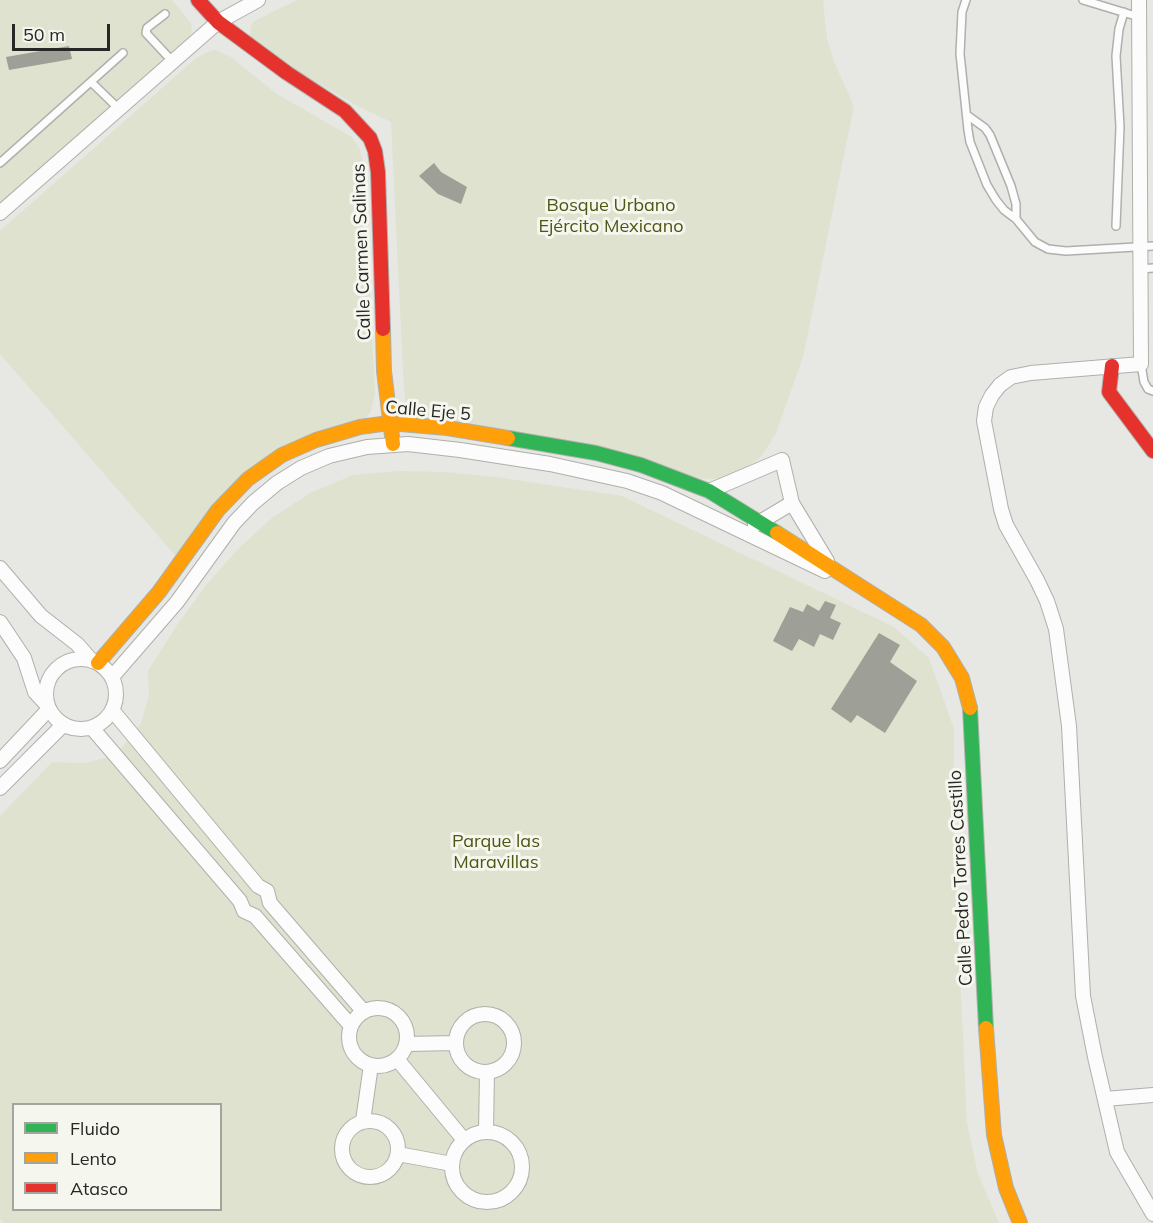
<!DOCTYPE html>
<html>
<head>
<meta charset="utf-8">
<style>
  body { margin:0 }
  #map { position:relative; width:1153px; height:1223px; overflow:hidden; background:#e7e8e4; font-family:Mulish,sans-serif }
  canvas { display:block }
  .legend { position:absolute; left:12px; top:1103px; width:210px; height:108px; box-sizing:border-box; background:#f5f7ef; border:2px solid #a3a49e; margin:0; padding:8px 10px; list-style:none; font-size:18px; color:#272825 }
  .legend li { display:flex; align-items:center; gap:12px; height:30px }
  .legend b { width:30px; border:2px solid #a3a49e }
  .scale { position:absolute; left:12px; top:24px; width:98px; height:27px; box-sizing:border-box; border:3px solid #272825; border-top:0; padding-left:8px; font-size:18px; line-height:21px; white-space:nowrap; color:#272825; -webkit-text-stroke:4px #f5f7ef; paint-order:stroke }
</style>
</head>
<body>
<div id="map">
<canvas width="1153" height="1223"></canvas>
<ul class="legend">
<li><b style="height:8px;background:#30b455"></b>Fluido</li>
<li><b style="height:8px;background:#ff9f0a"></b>Lento</li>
<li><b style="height:8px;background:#e5322d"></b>Atasco</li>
</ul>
<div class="scale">50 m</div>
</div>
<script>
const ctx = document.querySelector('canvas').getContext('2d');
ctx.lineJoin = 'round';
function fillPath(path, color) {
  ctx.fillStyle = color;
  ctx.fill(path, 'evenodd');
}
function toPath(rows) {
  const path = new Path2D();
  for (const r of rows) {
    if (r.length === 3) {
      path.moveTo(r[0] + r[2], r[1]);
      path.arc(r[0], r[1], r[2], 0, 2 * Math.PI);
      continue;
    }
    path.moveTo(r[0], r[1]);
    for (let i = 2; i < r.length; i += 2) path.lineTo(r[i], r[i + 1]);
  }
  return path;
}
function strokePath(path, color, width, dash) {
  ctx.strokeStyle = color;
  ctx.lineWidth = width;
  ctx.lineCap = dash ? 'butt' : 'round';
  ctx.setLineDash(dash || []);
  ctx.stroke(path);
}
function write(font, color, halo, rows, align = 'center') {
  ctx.font = font + ' Mulish,sans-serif';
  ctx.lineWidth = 6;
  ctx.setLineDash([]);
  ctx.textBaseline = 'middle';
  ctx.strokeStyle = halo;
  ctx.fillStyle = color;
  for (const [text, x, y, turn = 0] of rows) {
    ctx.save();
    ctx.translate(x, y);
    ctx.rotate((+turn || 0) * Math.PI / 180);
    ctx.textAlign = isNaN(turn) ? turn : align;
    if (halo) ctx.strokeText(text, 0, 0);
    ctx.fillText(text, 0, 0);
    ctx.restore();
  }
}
fillPath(toPath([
  [0,0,172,0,191,23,192,30,189,38,0,203],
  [297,0,823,0,827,39,835,64,854,106,803,357,776,433,762,456,740,472,726,477,713,479,698,478,420,418,411,412,405,399,403,371,391,122,354,104,296,70,250,36,251,26,254,21],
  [212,50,216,50,231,57,277,94,348,135,353,138,360,150,363,164,375,393,371,411,364,421,279,455,179,560,0,354,0,231,196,58],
  [398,471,444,472,496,477,622,496,894,627,929,658,954,729,954,843,967,1123,978,1174,999,1223,4,1223,0,1219,0,816,52,762,85,763,116,755,141,723,149,695,148,671,177,625,207,584,238,549,272,518,310,493,353,475],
  [14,1104,220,1104,220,1210,14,1210]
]), '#dfe2ce');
fillPath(toPath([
  [69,46,72,59,9,70,6,57],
  [434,163,441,172,467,187,461,204,438,194,419,176],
  [825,601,836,605,830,618,841,623,833,640,820,634,814,647,799,639,792,651,773,641,790,607,803,612,807,604,819,611],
  [879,633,900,645,890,662,917,681,885,733,857,715,851,723,831,709]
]), '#9e9f96');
const lane = toPath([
  [966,0,962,12,960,54,968,130,970,142,987,185,996,200,1004,210,1016,219,1035,242,1048,249,1066,251,1153,246],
  [1083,0,1139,17],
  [165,14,147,28,146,33,173,62],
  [91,82,119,109],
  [967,115,985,128,990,135,1011,186,1016,204,1016,219],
  [0,163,123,53],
  [1116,226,1120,127,1116,56,1119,29,1124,12],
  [1140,269,1153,268],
  [1141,364,1144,382,1148,389,1153,391]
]);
const street = toPath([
  [1139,0,1141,364,1031,373,1011,377,1000,385,992,395,986,407,984,421,1001,509,1006,525,1037,580,1047,601,1056,629,1069,726,1083,996,1095,1057,1117,1152,1153,1214],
  [0,213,218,22,258,0],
  [709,491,782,460,792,503,827,561],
  [755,525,792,503],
  [0,568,41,616,77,644,92,661],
  [0,622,24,658,35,692,47,705],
  [81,694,35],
  [112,677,177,602,234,523,253,503,277,483,301,468,329,456,367,447,408,444,460,450,550,464,627,481,662,493,825,571],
  [112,710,258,886,267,891,270,903,364,1012],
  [92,728,240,901,244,911,255,916,351,1026],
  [0,761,49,709],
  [0,788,63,725],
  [378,1037,29],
  [485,1043,29],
  [407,1044,456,1043],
  [397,1059,464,1140],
  [1105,1099,1153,1095],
  [370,1149,28],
  [363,1121,371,1065],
  [486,1132,487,1072],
  [487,1167,35],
  [398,1154,452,1164]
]);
const fast = toPath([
  [508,438,596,453,641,465,709,491,777,533],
  [970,708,986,1028]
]);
const slow = toPath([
  [383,329,384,371,393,444],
  [777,533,921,625,943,647,962,678,970,708],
  [98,663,159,592,218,510,248,479,282,455,316,440,360,427,389,423,447,428,508,438],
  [986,1028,994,1135,1006,1188,1020,1223]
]);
const jam = toPath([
  [198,0,218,22,287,73,345,111,370,138,375,151,378,172,383,329],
  [1112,366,1109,392,1153,451]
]);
strokePath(lane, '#afb0ac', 10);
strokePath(street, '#afb0ac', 16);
strokePath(fast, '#afb0ac', 16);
strokePath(slow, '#afb0ac', 16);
strokePath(jam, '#afb0ac', 16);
strokePath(lane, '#fbfcfb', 7);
strokePath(street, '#fbfcfb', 14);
strokePath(fast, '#30b455', 14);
strokePath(slow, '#ff9f0a', 14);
strokePath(jam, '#e5322d', 14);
write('18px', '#505514', '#f5f7ef', [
  ["Bosque Urbano",611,206],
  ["Ejército Mexicano",611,227],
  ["Parque las",496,842],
  ["Maravillas",496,863]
]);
write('18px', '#272825', '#f5f7ef', [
  ["Calle Carmen Salinas",362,252,-92],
  ["Calle Eje 5",428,411,5],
  ["Calle Pedro Torres Castillo",961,878,-93]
]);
</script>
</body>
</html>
